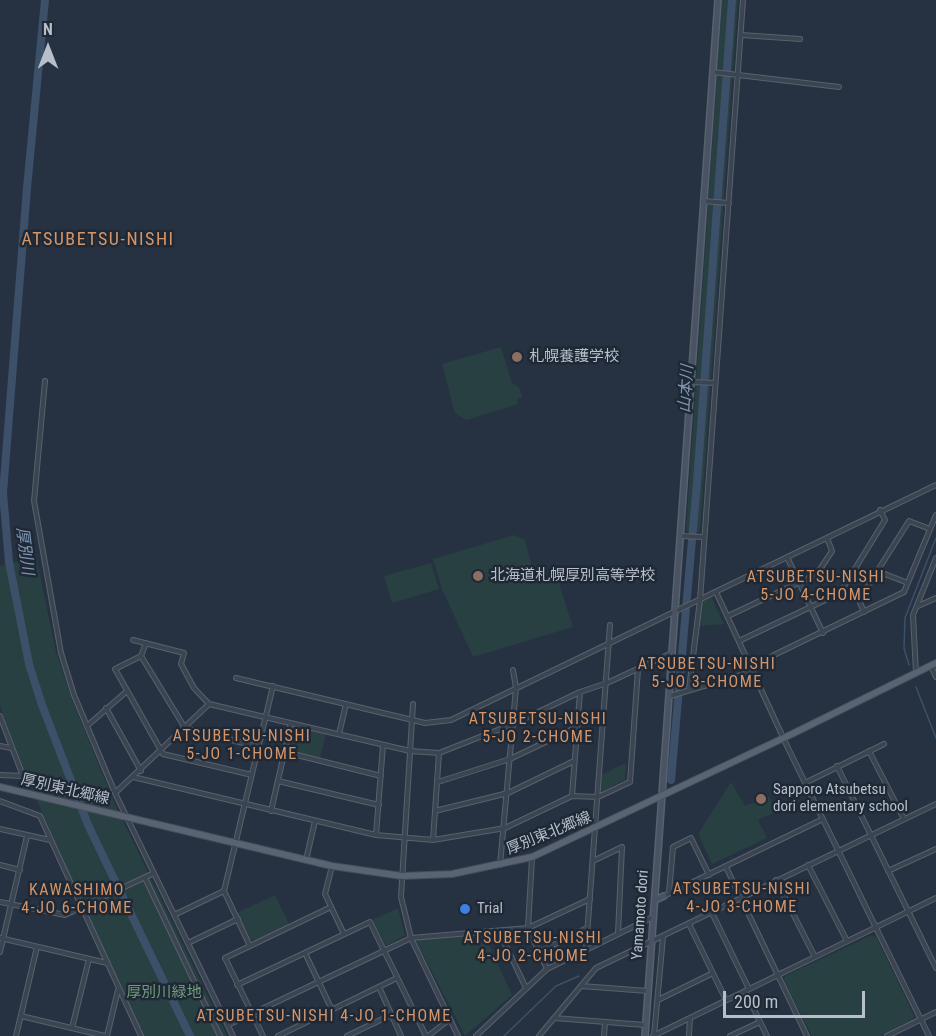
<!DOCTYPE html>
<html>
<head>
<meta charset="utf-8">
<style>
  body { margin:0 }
  #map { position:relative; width:936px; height:1036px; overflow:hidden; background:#263241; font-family:"Roboto Condensed",sans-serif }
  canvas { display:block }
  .north { position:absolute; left:18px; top:18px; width:60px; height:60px; -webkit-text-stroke:4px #1f2936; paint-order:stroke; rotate:0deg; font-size:16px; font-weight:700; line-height:24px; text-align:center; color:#b7bfcb }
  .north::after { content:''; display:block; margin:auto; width:21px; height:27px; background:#b7bfcb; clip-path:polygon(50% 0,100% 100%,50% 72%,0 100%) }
  .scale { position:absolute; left:723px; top:991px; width:142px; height:27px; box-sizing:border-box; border:3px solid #b7bfcb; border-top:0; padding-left:8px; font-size:18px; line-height:21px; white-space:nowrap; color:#b7bfcb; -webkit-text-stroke:4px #1f2936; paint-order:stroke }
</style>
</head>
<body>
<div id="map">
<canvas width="936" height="1036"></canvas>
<div class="north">N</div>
<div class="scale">200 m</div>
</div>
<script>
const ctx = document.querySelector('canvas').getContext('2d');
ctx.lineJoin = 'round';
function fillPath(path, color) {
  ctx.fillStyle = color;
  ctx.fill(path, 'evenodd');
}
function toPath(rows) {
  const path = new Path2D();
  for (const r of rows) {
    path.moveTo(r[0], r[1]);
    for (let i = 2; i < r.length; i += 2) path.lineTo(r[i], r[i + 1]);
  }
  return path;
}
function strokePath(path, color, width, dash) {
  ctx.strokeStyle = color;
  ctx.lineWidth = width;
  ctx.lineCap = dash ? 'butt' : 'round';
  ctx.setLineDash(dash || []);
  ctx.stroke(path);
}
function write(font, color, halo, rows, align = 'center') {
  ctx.font = font + ' "Roboto Condensed","Noto Sans JP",sans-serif';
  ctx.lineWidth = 5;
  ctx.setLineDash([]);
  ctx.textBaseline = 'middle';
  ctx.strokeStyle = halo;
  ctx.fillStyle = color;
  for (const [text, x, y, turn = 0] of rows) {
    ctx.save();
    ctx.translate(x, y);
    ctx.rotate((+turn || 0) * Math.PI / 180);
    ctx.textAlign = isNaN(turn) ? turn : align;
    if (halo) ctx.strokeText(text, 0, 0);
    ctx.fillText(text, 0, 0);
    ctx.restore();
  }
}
fillPath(toPath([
  [722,0,738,0,700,532,686,531],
  [501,347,512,383,519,387,522,397,517,399,518,404,466,420,455,413,442,364],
  [514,535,525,540,536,583,557,577,573,627,473,657,442,589,433,559],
  [36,556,56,652,73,702,114,802,227,1036,143,1036,22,768,0,706,0,566],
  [431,563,439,589,392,603,384,576],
  [711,596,724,624,699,626,700,602],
  [293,726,326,734,320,758,287,750],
  [626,763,625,780,600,792,601,775],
  [731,782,745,806,769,796,776,812,758,820,767,838,712,864,698,834],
  [275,895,289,924,256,940,250,939,237,913],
  [398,908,405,935,386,946,372,920],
  [484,934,512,995,465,1036,416,941,418,938],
  [870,936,876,937,914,1015,913,1020,881,1036,812,1036,784,981,785,976]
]), '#284042');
strokePath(toPath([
  [909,665,904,648,905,618,936,538],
  [916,687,936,738],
  [504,1036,556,986,579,976]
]), '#3c5069', 1.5);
strokePath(toPath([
  [45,0,27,188,3,493,9,562,29,664,42,705,88,825,190,1036],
  [671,780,697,483,732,0]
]), '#3c5069', 8);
const street = toPath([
  [741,35,800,39],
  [713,72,839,87],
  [703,201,729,203],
  [45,381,34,501,61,653,74,695,115,793,233,1036],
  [691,382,715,383],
  [681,536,704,537],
  [787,557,823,633],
  [877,571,908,583],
  [716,592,788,748,929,1036],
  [918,606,936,598],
  [864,612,859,600,909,521,930,529],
  [728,616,817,574,832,551,827,538],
  [133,640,184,653,181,664,194,688,209,704,410,751,439,753,513,724,580,692,607,683,672,653],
  [739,641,840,593,885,520,880,510],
  [141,656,146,643],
  [931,666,936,677],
  [916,673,913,615,936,558],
  [236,678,425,723,451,720,936,485],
  [689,689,700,600,743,0],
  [670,696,748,673,774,655,904,592,936,515],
  [413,704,401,897,411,938,458,1036],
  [106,708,141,771],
  [0,716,23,776,0,775],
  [87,726,127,691],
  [339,734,346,704],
  [0,746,11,748],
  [869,751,904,819],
  [285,752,381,776],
  [837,766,936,968],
  [252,775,163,754,115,669,141,656,185,728,259,747],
  [133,777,376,835,433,840,505,828,572,796,598,797,630,782,638,669],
  [278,781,379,805],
  [438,782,510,759,577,727],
  [807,782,884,744],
  [115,793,209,704],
  [572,796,580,692],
  [0,801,40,816,141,1036],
  [271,811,291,723],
  [435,811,508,793,574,761],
  [0,829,50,840],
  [376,835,383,745],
  [433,840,439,753],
  [532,858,528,928,547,969],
  [306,860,315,821],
  [593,861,622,847,618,933],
  [0,865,20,870],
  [500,865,516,688,513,670],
  [808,865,847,941],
  [332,866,325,894,344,934],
  [726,867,807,1036],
  [888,871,936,849],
  [145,878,220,1036],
  [776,880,815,957],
  [669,893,673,847,691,838,709,875],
  [664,896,823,819],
  [0,902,65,915,154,873],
  [712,913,749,989],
  [174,915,224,891],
  [689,924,726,1000],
  [499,931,526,988],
  [0,938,107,963],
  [188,943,238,919],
  [250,946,224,891,273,686],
  [586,949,610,625],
  [0,952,27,836],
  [539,952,587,928],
  [305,953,332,1010],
  [237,985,370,922,426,1036],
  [581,986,648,991],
  [379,987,401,1036],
  [745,991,767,1036],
  [658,1000,713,973],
  [21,1016,105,1036],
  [554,1018,645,1025],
  [228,1025,411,938,528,928,590,899],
  [72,1028,89,959],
  [16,1036,37,947],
  [107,1036,118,990],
  [263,1036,225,958,331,907],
  [278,1036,397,978],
  [347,1036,391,1015],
  [428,1036,450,1019],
  [476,1036,547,969,653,917],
  [539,1036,596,968,936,804],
  [604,1036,605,1022],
  [653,1036,936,898],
  [654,1036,663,937],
  [689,1036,690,1018],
  [730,1036,760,1022],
  [887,1036,936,1012]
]);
const secondary = toPath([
  [655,900,664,896],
  [645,1036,718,0]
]);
const primary = toPath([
  [0,787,332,866,402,876,452,874,532,857,792,734,936,663]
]);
strokePath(street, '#58626e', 6);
strokePath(secondary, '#58626e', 8);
strokePath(primary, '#444d5a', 8);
strokePath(street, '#3b4451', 4);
strokePath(secondary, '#495364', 5);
strokePath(primary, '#596371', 6);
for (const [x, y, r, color] of [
  [517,357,6,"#8d6e63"],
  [478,576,6,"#8d6e63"],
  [761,799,6,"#8d6e63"],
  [465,909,6,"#3f7fe0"]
]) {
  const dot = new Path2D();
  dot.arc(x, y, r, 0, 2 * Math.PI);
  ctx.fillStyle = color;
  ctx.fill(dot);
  strokePath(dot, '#1f2936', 2);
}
write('15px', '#b7bfcb', '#1f2936', [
  ["札幌養護学校",529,357],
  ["北海道札幌厚別高等学校",490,576],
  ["Sapporo Atsubetsu",773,790],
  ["dori elementary school",773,807],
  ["Trial",477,909]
], 'left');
write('15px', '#b7bfcb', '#1f2936', [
  ["厚別東北郷線",65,790,13],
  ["厚別東北郷線",549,834,-22],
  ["Yamamoto dori",641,915,-86]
]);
write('15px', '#6f9c78', '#1f2936', [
  ["厚別川緑地",164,993]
]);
write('italic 16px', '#7f96b2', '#1f2936', [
  ["山本川",687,389,-86],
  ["厚別川",24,551,83]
]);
ctx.letterSpacing = '1.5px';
write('16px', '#d59569', '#1f2936', [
  ["ATSUBETSU-NISHI",816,578],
  ["5-JO 4-CHOME",816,596],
  ["ATSUBETSU-NISHI",707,665],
  ["5-JO 3-CHOME",707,683],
  ["ATSUBETSU-NISHI",538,720],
  ["5-JO 2-CHOME",538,738],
  ["ATSUBETSU-NISHI",242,737],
  ["5-JO 1-CHOME",242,755],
  ["ATSUBETSU-NISHI",742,890],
  ["4-JO 3-CHOME",742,908],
  ["KAWASHIMO",77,891],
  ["4-JO 6-CHOME",77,909],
  ["ATSUBETSU-NISHI",533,939],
  ["4-JO 2-CHOME",533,957],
  ["ATSUBETSU-NISHI 4-JO 1-CHOME",324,1017]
]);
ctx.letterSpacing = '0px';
ctx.letterSpacing = '1.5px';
write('18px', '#d59569', '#1f2936', [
  ["ATSUBETSU-NISHI",98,240]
]);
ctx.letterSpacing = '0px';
</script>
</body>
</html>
